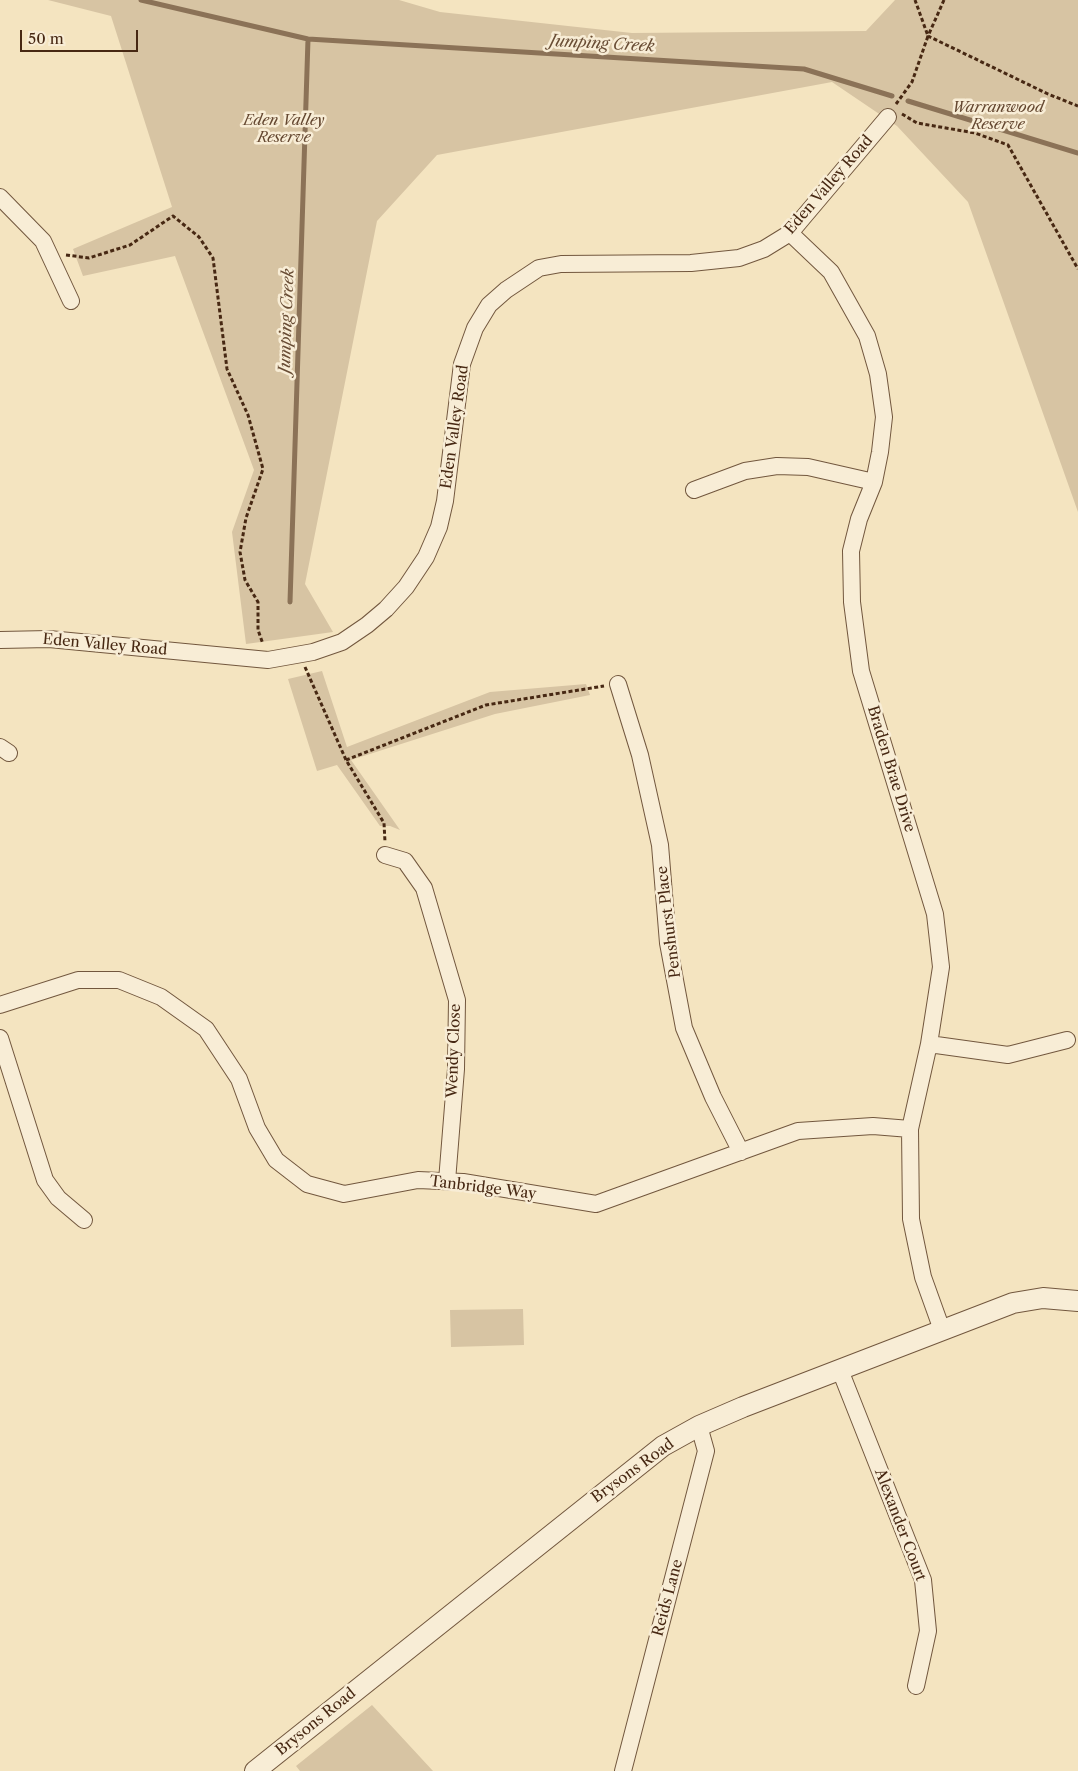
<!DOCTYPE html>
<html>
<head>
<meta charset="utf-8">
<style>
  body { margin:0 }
  #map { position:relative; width:1078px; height:1771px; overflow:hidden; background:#f4e4c0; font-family:"Libre Caslon Text",serif }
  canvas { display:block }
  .scale { position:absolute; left:20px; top:30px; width:118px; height:22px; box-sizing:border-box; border:2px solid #472813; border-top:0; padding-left:6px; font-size:15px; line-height:18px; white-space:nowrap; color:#472813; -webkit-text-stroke:4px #f8edd6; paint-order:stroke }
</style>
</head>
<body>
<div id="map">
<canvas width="1078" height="1771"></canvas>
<div class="scale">50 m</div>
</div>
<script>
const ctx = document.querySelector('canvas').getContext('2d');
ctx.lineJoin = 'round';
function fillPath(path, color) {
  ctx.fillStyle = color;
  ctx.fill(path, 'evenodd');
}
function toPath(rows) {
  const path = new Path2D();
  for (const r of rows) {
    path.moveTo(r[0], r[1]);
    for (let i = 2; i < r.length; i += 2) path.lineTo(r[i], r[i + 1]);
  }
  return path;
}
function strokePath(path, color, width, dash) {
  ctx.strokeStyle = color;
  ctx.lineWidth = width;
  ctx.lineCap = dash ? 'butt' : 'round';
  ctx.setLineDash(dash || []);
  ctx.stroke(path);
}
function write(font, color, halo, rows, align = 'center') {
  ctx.font = font + ' "Libre Caslon Text",serif';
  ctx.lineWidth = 5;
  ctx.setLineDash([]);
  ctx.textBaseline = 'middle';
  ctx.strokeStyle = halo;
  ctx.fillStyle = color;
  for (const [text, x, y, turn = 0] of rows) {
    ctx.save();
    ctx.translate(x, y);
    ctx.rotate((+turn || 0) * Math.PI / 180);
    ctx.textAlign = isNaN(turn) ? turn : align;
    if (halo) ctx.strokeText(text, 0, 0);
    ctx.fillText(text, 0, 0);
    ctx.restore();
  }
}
fillPath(toPath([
  [48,0,399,0,440,12,632,33,866,31,895,0,1078,0,1078,512,968,202,897,126,832,82,437,155,377,221,305,584,333,632,246,644,232,532,254,470,175,256,83,276,73,249,172,207,111,16],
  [322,671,347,747,490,692,586,684,590,695,495,714,351,760,400,830,390,826,380,826,337,765,317,771,288,679],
  [523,1309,524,1345,451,1347,450,1310],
  [372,1705,433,1771,300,1771,296,1766]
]), '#d7c4a3');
strokePath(toPath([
  [141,0,308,39,804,69,892,96],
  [908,101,1078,153],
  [290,602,308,39]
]), '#8b7257', 5);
const minor = toPath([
  [0,197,43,241,71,301],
  [790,233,831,272,867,336,878,374,884,417,880,452,874,482,859,519,851,551,852,602,861,671,935,914,941,967,929,1044,910,1129,911,1219,923,1277,942,1330],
  [694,490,745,471,777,466,808,467,874,482],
  [0,640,49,639,268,660,313,652,342,642,367,625,386,609,406,587,426,557,439,527,445,501,462,364,475,328,489,305,506,290,539,268,561,264,691,263,739,258,764,249,790,233,888,117],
  [618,684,640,755,660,845,668,943,684,1028,713,1097,741,1152],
  [0,747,9,753],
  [385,855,405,861,424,888,457,1000,456,1069,447,1181],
  [0,1005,78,980,119,980,161,997,206,1029,239,1079,257,1128,276,1160,307,1184,344,1194,418,1180,463,1182,596,1204,798,1131,873,1126,910,1129],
  [0,1038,45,1180,58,1198,84,1220],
  [929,1044,1008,1055,1067,1040],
  [840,1370,923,1580,928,1631,916,1686],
  [623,1771,706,1451,699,1426]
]);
const tertiary = toPath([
  [255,1771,663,1446,699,1426,743,1407,1013,1303,1043,1298,1078,1301]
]);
strokePath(minor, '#72573e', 18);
strokePath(tertiary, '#72573e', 22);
strokePath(toPath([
  [944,0,928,36,1048,94,1078,106],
  [896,104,912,82,928,36,915,0],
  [902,114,917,123,975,133,1008,145,1078,269],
  [66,255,89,258,130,245,173,216,199,237,213,258,227,369,248,415,263,469,246,518,240,552,245,580,258,602,258,630,263,644],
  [305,667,346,760,384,823,385,842],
  [346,760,486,705,604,686]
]), '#472813', 3, [4, 2.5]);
strokePath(minor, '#f8edd6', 16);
strokePath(tertiary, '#f8edd6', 20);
write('italic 15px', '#644730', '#f8edd6', [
  ["Warranwood",998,108],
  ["Reserve",998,125],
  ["Eden Valley",284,121],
  ["Reserve",284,138]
]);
write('15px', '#472813', '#f8edd6', [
  ["Eden Valley Road",829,185,-49],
  ["Eden Valley Road",455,427,-82],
  ["Eden Valley Road",105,645,5],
  ["Braden Brae Drive",891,769,73],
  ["Penshurst Place",669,922,-97],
  ["Wendy Close",454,1051,-88],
  ["Tanbridge Way",483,1188,7],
  ["Brysons Road",633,1471,-36],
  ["Alexander Court",900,1525,69],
  ["Reids Lane",668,1598,-75],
  ["Brysons Road",316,1722,-39]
]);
write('italic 16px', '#694d35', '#f8edd6', [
  ["Jumping Creek",602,44,3],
  ["Jumping Creek",287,321,-88]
]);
</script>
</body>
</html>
